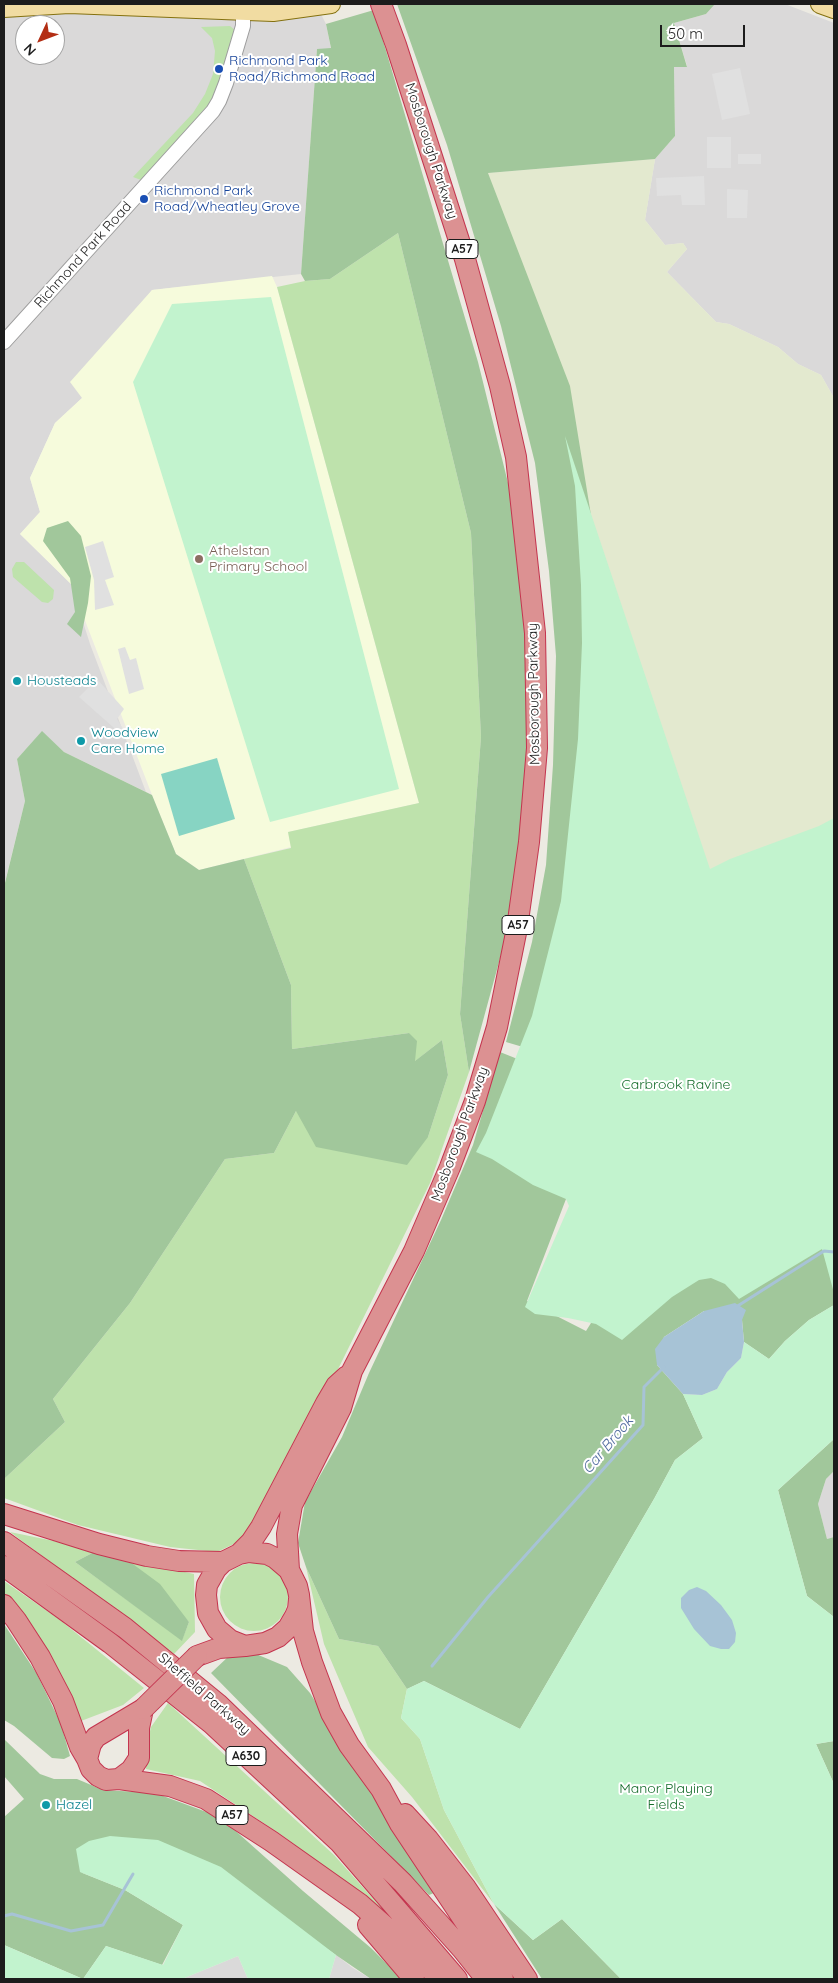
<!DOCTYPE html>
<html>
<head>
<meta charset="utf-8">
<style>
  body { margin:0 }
  #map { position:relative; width:838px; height:1983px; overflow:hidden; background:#eceae2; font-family:Quicksand,sans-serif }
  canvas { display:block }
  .frame { position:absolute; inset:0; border:5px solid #1c1c1c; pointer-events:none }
  .north { position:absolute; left:15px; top:15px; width:50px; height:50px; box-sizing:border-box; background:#fff; border:1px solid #a4a4a4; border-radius:50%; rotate:227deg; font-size:14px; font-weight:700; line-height:20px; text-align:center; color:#1c1c1c }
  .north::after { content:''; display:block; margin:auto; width:18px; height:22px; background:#b32e14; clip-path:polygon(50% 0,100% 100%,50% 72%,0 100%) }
  .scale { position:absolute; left:660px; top:25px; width:85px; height:22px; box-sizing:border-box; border:2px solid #1c1c1c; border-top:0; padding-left:6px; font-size:15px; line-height:18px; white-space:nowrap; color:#1c1c1c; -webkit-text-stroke:4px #fff; paint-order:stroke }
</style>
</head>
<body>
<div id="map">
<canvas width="838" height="1983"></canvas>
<div class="frame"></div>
<div class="north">N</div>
<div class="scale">50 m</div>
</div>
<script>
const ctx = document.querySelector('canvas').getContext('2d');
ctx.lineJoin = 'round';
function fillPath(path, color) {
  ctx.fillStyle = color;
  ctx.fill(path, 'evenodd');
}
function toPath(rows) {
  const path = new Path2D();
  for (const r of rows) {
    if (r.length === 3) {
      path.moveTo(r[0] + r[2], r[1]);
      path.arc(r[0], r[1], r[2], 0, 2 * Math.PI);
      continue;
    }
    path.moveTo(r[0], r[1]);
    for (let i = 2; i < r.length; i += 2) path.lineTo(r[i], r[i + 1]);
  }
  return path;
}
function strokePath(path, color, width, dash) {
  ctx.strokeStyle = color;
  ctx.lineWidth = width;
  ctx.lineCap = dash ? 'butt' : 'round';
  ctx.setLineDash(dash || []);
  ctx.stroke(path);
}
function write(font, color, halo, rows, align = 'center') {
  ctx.font = font + ' Quicksand,sans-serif';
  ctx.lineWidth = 4;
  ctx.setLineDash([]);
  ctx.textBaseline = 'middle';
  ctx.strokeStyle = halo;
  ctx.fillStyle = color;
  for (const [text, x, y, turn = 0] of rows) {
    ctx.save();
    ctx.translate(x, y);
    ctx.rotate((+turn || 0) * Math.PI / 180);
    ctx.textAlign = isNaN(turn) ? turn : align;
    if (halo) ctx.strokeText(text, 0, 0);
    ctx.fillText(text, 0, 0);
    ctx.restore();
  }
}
fillPath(toPath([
  [4,4,316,4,326,24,331,49,317,49,301,274,152,290,82,398,55,423,30,478,40,512,20,534,71,584,90,644,146,792,64,752,42,732,17,759,25,801,4,886],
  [25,25,55,25,55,55,25,55],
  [715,4,785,4,834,23,834,398,821,375,798,364,778,347,729,324,716,322,667,272,687,249,683,243,665,245,645,220,655,159,675,136,674,66,687,66,674,23,706,14],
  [834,1471,834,1537,827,1539,818,1504,826,1479],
  [336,1955,353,1968,371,1979,329,1979],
  [238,1956,248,1979,182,1979]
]), '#dad9d9');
fillPath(toPath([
  [272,276,277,287,419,803,288,832,291,847,199,870,176,854,152,795,71,584,20,534,40,512,30,478,55,423,82,398,70,382,152,290]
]), '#f6fbdc');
fillPath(toPath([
  [655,159,645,220,665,245,683,243,687,249,667,272,716,322,729,324,778,347,798,364,821,375,834,398,834,826,636,924,602,583,585,484,488,173]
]), '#e3e9cf');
fillPath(toPath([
  [230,26,235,30,215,99,200,119,141,180,133,177,193,113,205,94,213,74,215,51,212,38,201,27],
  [398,233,471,533,481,737,460,1014,469,1072,430,1183,304,1438,268,1506,240,1541,217,1552,170,1547,78,1525,4,1498,4,1479,65,1422,53,1399,130,1303,225,1159,274,1153,296,1111,428,1137,448,1075,442,1040,414,1062,409,1033,292,1049,291,985,244,859,291,848,288,832,419,803,277,287,305,281,330,279],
  [16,562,24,562,54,590,53,599,48,603,42,602,13,577,12,569],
  [10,1532,98,1550,75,1562,182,1640,189,1622,126,1559,194,1574,195,1632,174,1654],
  [254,1597,34],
  [306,1567,339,1639,378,1646,407,1689,401,1718,420,1739,444,1810,494,1904,412,1797,368,1747,324,1644],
  [4,1581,60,1620,144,1688,123,1705,81,1721,34,1629,4,1596],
  [168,1703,334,1855,386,1913,283,1836,200,1781,146,1769,146,1748,151,1727]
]), '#bee2ac');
fillPath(toPath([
  [397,4,715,4,706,14,674,23,687,67,674,67,675,136,655,159,488,173,570,386,602,583,603,684,533,1050,506,1042,532,942,546,865,553,765,556,656,549,571,535,463,501,326,447,145],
  [374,10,478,362,513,503,525,622,528,742,520,838,505,940,469,1072,460,1014,481,737,471,533,398,233,330,279,305,281,301,274,317,49,331,48,326,24],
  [68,521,81,536,91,576,88,603,81,637,67,624,75,612,70,578,43,541,47,528],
  [42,731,64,752,152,795,176,854,199,870,244,859,291,985,292,1049,409,1033,417,1041,415,1061,442,1040,448,1075,428,1137,407,1165,316,1147,296,1111,274,1153,225,1159,130,1303,53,1399,65,1422,4,1479,4,887,25,801,17,759],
  [500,1052,525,1062,566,1199,527,1301,586,1331,626,1267,834,1190,834,1305,809,1320,785,1341,769,1359,744,1342,742,1320,704,1311,664,1337,657,1365,683,1394,703,1438,675,1460,654,1499,520,1729,424,1681,407,1689,378,1646,339,1639,306,1567,298,1543,305,1502,342,1437,369,1373,441,1220,473,1145],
  [834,1439,834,1471,826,1479,818,1504,827,1539,834,1537,834,1617,807,1596,778,1490],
  [98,1550,126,1559,160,1584,189,1622,182,1641,75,1562],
  [4,1624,37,1674,61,1724,70,1756,64,1759,52,1758,14,1726,4,1720],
  [256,1654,287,1667,310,1693,434,1893,429,1895,211,1673,230,1655],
  [4,1739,40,1774,54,1779,77,1779,103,1790,155,1793,220,1817,303,1891,371,1948,402,1979,371,1979,311,1938,80,1872,125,1890,183,1925,162,1965,106,1946,83,1979,4,1945,4,1817,24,1799,4,1776],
  [834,1741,834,1784,816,1744],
  [494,1904,533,1940,562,1919,621,1979,542,1979]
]), '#a1c79b');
fillPath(toPath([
  [271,297,399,789,270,822,133,382,172,304],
  [565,436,710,869,730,859,819,826,834,818,834,1293,822,1249,739,1299,725,1284,711,1278,699,1280,672,1297,622,1340,596,1324,568,1318,535,1314,525,1307,569,1206,566,1199,533,1185,492,1159,476,1152,486,1133,532,1016,561,901,578,739,582,643,581,585,575,486],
  [834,1305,834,1439,778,1490,807,1596,834,1617,834,1741,816,1744,834,1784,834,1979,621,1979,562,1919,533,1940,494,1904,444,1810,420,1739,401,1718,407,1689,424,1681,520,1729,654,1499,675,1460,703,1438,683,1394,702,1395,717,1389,727,1372,741,1358,744,1342,769,1359,785,1341,809,1320],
  [110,1836,158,1840,221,1867,336,1955,329,1979,248,1979,238,1956,182,1979,4,1979,4,1945,83,1979,106,1946,163,1965,183,1925,125,1890,80,1872,76,1849,89,1841]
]), '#c2f3ce');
fillPath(toPath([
  [217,758,235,819,179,836,161,774]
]), '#87d4c3');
fillPath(toPath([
  [740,68,750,114,722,120,712,74],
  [707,137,731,137,731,168,707,168],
  [738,154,761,154,761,164,738,164],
  [704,176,705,205,682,205,681,195,657,196,656,178],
  [727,189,748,190,747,218,727,218],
  [103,541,114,577,105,580,114,605,95,610,94,580,85,547],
  [125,647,130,660,136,658,144,689,129,694,118,649],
  [97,679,124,709,117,719,125,732,122,735,79,697]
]), '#e0e0e0');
fillPath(toPath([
  [735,1303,746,1310,742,1320,744,1342,741,1358,727,1372,717,1389,702,1395,683,1394,657,1365,655,1349,664,1337,704,1311],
  [697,1587,706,1591,721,1605,732,1620,736,1633,735,1642,729,1649,721,1649,710,1646,694,1629,681,1608,681,1598,689,1590]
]), '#a7c3d6');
strokePath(toPath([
  [736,1307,824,1251,834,1252],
  [432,1666,488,1597,643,1425,644,1387,664,1367],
  [4,1916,12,1914,71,1931,103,1925,133,1874]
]), '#a7c3d6', 3);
const minor = toPath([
  [4,342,213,111,219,101,226,83,243,26,243,12]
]);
const major = toPath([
  [820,4,834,9],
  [4,8,69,4,273,12,331,4]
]);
const highway = toPath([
  [4,1514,99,1544,147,1556,179,1561,223,1562],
  [4,1542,125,1628,218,1704,403,1883,462,1949,486,1979],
  [239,1554,251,1542,261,1527,326,1403,336,1386,347,1376],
  [4,1566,110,1643,212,1724,340,1843,457,1979],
  [289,1570,287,1534,292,1505,341,1408,352,1371,414,1251,450,1167,475,1101,497,1027,517,928,529,842,537,748,535,633,516,457,500,386,465,259,396,45,381,4],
  [299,1599,298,1609,295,1616,288,1628,278,1637,265,1643,245,1646,230,1640,217,1629,208,1613,206,1595,207,1585,216,1569,223,1562,239,1554,249,1552,267,1554,275,1558,289,1570,297,1586,299,1595,303,1631,312,1662,331,1713,349,1745,381,1789,400,1824,503,1979],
  [4,1605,16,1620,40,1657,63,1701,80,1747,87,1759,91,1769,98,1776,106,1780,119,1779,170,1786,206,1799,271,1841,360,1904,403,1942,440,1979],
  [197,1656,219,1648,245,1646],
  [87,1759,91,1744,96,1737,143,1709],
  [119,1779,131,1770,139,1758,139,1728,143,1709],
  [405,1814,428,1839,466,1888,527,1979],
  [368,1925,414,1979]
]);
strokePath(minor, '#9d9d9d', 16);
strokePath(major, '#84710f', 20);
strokePath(highway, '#c4354f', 22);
strokePath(minor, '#fff', 14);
strokePath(major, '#f1dca2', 18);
strokePath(highway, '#dc9192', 20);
const highwayBridge = toPath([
  [143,1709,197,1656]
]);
strokePath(highwayBridge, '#c4354f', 22, []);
strokePath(highwayBridge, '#dc9192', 20);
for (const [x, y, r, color] of [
  [219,69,5,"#1a4fb4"],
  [144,199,5,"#1a4fb4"],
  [199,559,5,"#8d6e63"],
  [17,681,5,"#0f9aa8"],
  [81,741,5,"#0f9aa8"],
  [46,1805,5,"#0f9aa8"]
]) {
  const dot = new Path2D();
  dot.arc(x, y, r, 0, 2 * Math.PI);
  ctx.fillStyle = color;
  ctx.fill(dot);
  strokePath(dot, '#fff', 2);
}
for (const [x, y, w] of [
  [462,249,32],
  [518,925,32],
  [246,1756,40],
  [232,1815,32]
]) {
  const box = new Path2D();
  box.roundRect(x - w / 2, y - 9.5, w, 19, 4);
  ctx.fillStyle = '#fff';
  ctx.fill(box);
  strokePath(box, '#1c1c1c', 1);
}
write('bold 12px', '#1c1c1c', null, [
  ["A57",462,249],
  ["A57",518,925],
  ["A630",246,1756],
  ["A57",232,1815]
]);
write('14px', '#164399', '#fff', [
  ["Richmond Park",229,61],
  ["Road/Richmond Road",229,77],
  ["Richmond Park",154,191],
  ["Road/Wheatley Grove",154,207]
], 'left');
write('14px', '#1c1c1c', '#fff', [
  ["Mosborough Parkway",431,151,72],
  ["Richmond Park Road",83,255,-48],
  ["Mosborough Parkway",534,694,-91],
  ["Mosborough Parkway",460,1134,-70],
  ["Sheffield Parkway",204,1694,41]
]);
write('14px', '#785e54', '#fff', [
  ["Athelstan",209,551],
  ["Primary School",209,567]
], 'left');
write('14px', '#0d838f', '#fff', [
  ["Housteads",27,681],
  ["Woodview",91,733],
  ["Care Home",91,749],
  ["Hazel",56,1805]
], 'left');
write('14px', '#166d2c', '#fff', [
  ["Carbrook Ravine",676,1085],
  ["Manor Playing",666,1789],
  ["Fields",666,1805]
]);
write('italic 15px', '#536da1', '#fff', [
  ["Car Brook",608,1445,-50]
]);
</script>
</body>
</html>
